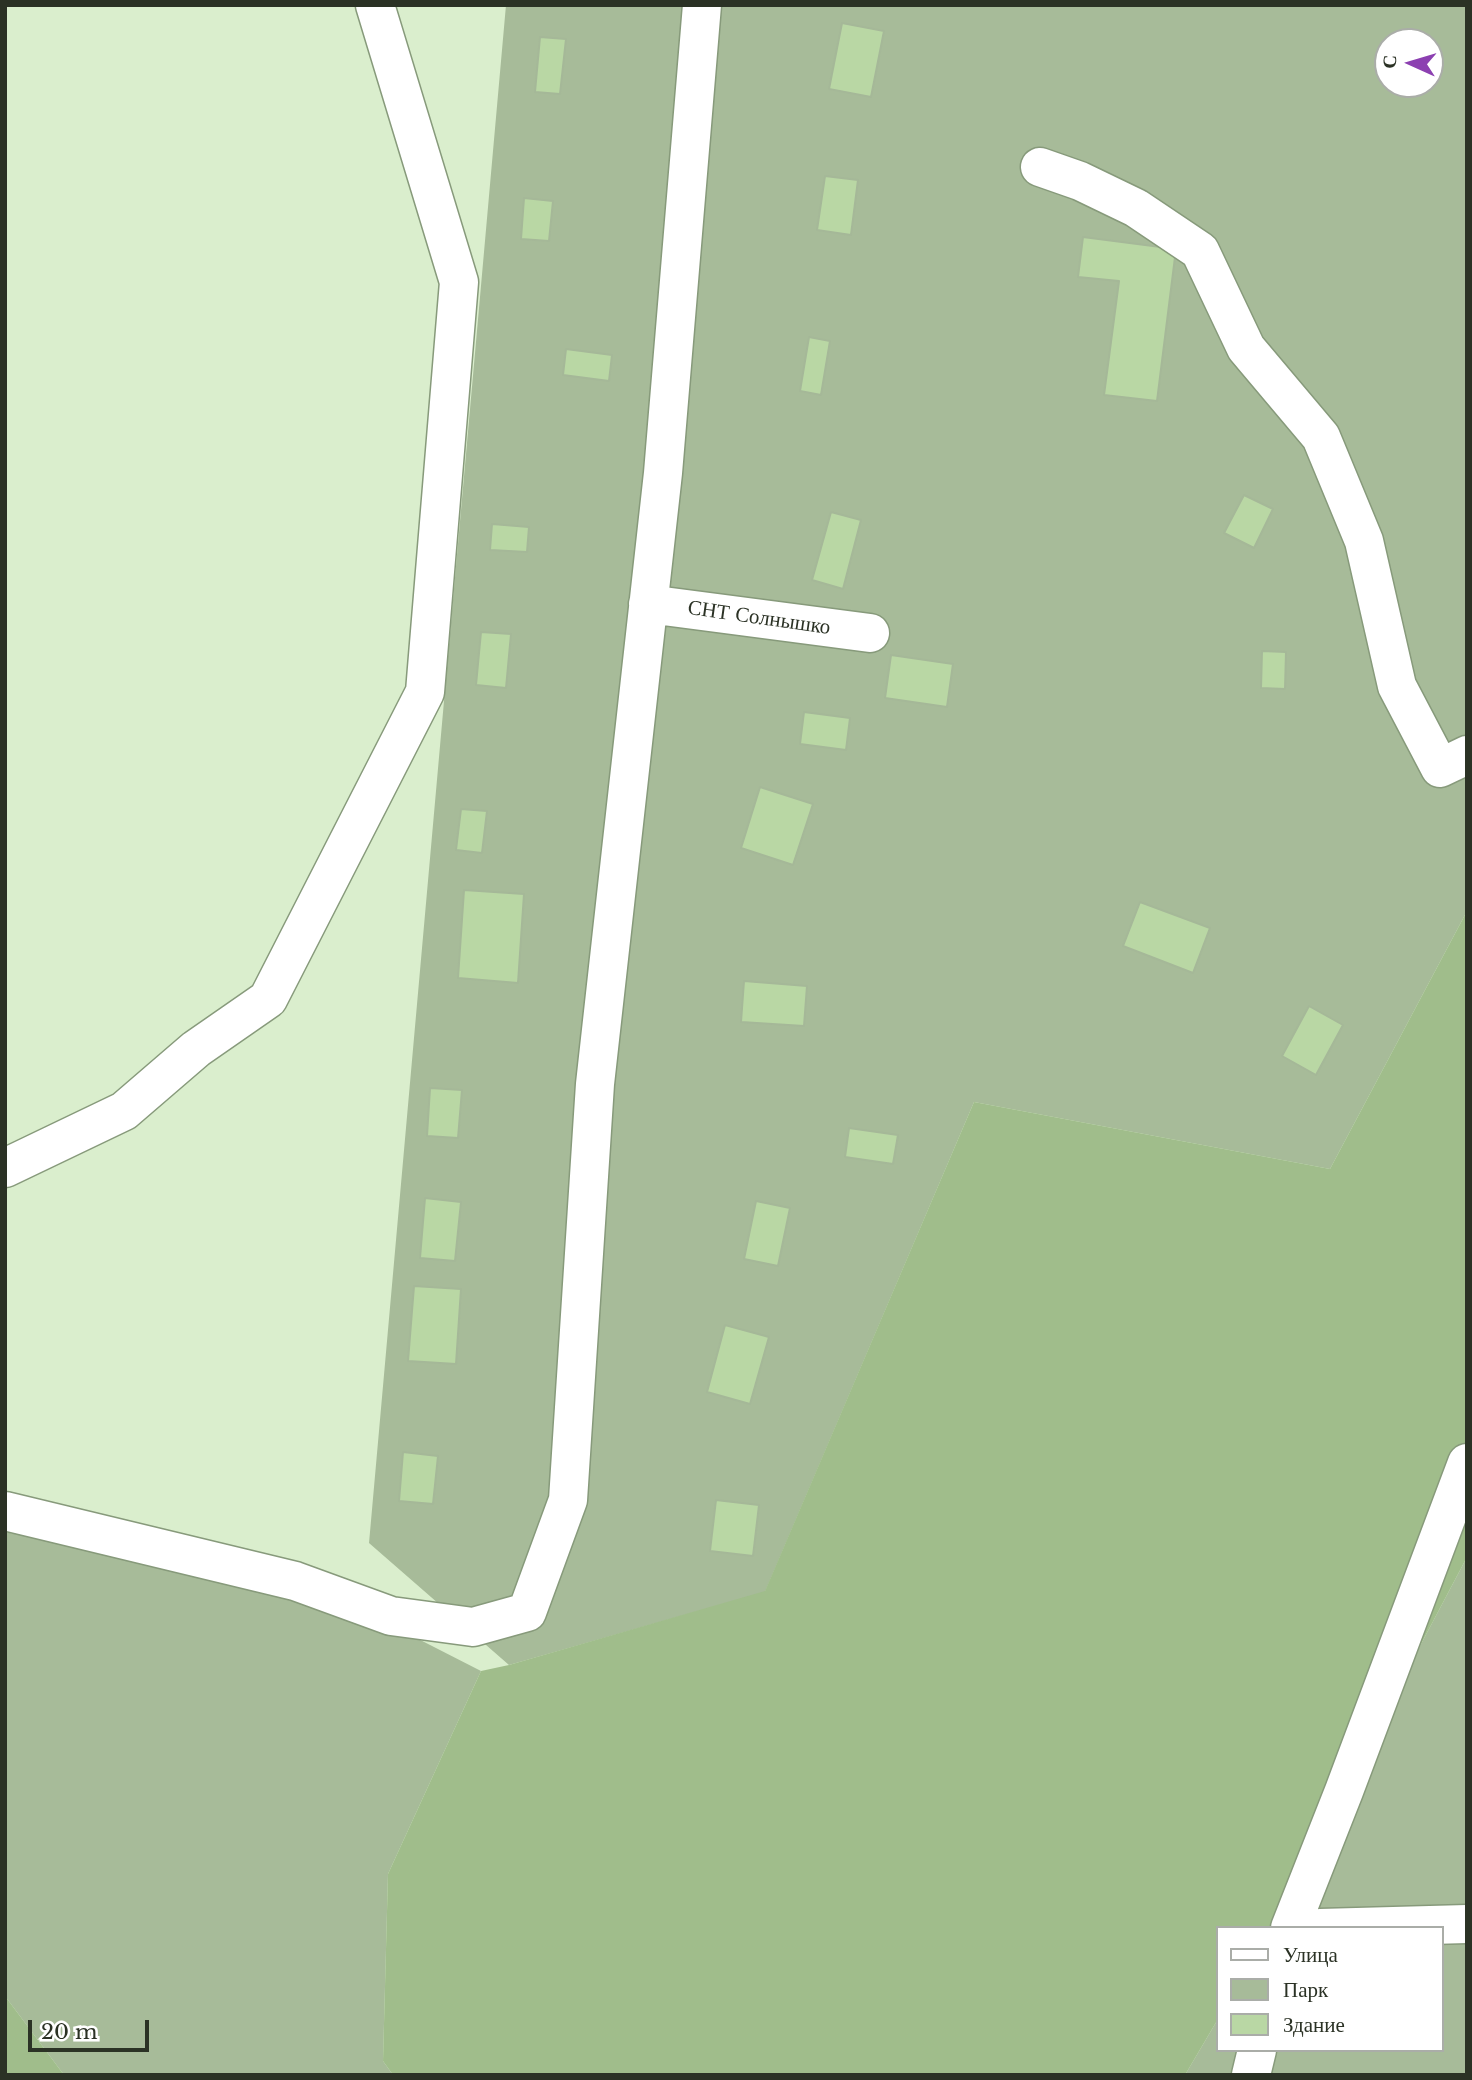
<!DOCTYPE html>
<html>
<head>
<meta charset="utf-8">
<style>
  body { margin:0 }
  #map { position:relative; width:1472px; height:2080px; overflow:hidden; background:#daeecd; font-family:"Libre Baskerville",serif }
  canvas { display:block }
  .frame { position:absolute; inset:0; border:7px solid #2b3225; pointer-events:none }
  .legend { position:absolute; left:1216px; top:1926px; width:228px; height:126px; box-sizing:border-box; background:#fff; border:2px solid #aaada8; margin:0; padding:9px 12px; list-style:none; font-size:21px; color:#2b3225 }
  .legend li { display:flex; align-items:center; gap:14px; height:35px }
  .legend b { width:35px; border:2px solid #aaada8 }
  .north { position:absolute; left:1374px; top:28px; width:70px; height:70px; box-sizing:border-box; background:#fff; border:2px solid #aaada8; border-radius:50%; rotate:274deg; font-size:19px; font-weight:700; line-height:28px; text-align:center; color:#2b3225 }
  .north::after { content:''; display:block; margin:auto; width:24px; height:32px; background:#8c40b1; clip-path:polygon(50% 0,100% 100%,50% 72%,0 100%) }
  .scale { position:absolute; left:28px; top:2020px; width:121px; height:32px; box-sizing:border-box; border:4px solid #2b3225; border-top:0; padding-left:9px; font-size:21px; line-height:24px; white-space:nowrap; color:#2b3225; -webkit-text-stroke:5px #fff; paint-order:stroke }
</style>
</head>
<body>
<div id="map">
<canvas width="1472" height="2080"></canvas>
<div class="frame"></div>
<ul class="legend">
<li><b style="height:9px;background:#fff"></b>Улица</li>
<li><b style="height:19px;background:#a7bb99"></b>Парк</li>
<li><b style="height:19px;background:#b9d7a4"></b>Здание</li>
</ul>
<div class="north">С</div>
<div class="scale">20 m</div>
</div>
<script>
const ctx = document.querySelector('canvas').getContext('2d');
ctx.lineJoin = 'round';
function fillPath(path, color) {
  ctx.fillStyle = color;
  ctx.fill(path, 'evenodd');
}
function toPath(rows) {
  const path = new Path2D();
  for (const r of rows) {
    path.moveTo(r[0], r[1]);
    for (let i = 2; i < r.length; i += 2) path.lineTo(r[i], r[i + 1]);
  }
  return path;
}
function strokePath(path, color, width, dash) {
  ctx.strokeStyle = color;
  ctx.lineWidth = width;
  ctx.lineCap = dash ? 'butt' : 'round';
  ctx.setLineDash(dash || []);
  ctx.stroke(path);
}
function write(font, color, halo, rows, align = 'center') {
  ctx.font = font + ' "Libre Baskerville",serif';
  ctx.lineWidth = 5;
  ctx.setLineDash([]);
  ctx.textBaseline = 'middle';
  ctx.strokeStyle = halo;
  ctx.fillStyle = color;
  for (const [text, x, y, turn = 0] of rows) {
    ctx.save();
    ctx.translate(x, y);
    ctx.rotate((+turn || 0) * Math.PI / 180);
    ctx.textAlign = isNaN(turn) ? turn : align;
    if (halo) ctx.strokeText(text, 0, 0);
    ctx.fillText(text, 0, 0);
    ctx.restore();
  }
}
fillPath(toPath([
  [506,5,1467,5,1467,911,1330,1169,974,1102,765,1592,509,1665,369,1543],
  [1388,42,1430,42,1430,84,1388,84],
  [5,1532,340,1599,481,1671,388,1874,383,2061,393,2075,64,2075,5,1996],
  [1467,1557,1467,2075,1185,2075,1218,2019,1218,2050,1442,2050,1442,1928,1271,1928]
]), '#a7bb99');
fillPath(toPath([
  [1467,911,1467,1557,1271,1928,1218,1928,1218,2019,1185,2075,393,2075,383,2061,388,1874,481,1671,509,1665,765,1591,974,1102,1330,1169],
  [5,1996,64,2075,5,2075]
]), '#a0bd8b');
const building = toPath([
  [842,23,884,31,871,97,829,89,842,23],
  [540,37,566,39,560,94,535,92,540,37],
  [825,176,858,180,851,235,817,230,825,176],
  [524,198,553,201,549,241,521,239,524,198],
  [1083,237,1176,249,1157,401,1104,395,1119,281,1078,277,1083,237],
  [809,337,830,341,821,395,800,391,809,337],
  [566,349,612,355,609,381,563,375,566,349],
  [1244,495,1273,509,1254,548,1224,533,1244,495],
  [831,512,861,520,843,589,812,580,831,512],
  [492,524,529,527,527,552,490,550,492,524],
  [481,632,511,634,506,688,476,685,481,632],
  [1262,651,1286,652,1285,689,1261,688,1262,651],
  [891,655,953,664,947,707,885,698,891,655],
  [804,712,850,718,846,750,800,744,804,712],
  [760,787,813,804,793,865,741,848,760,787],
  [461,809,487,811,482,853,456,850,461,809],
  [464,890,524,894,518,983,458,978,464,890],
  [1140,902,1210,928,1193,973,1123,946,1140,902],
  [744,981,807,986,804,1026,741,1022,744,981],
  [1309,1006,1343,1025,1316,1075,1282,1056,1309,1006],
  [430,1088,462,1090,458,1138,427,1136,430,1088],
  [849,1128,898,1135,893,1164,845,1157,849,1128],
  [425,1198,461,1202,455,1261,420,1258,425,1198],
  [756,1201,790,1208,778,1266,744,1259,756,1201],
  [414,1286,461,1289,456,1364,408,1361,414,1286],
  [725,1325,769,1337,750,1404,707,1392,725,1325],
  [403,1452,438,1456,433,1504,399,1501,403,1452],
  [716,1500,759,1505,753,1556,710,1551,716,1500]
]);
fillPath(building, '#b9d7a4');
strokePath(building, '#a5b898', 2);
const minor = toPath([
  [1040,167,1080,181,1136,208,1200,251,1246,348,1321,437,1364,541,1397,686,1440,768,1467,755],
  [648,604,870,633],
  [5,1168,124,1111,196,1049,268,999,425,692,459,282,375,5],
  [5,1511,295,1581,391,1616,473,1627,527,1612,568,1500,595,1084,663,473,702,5],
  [1290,1928,1344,1791,1467,1463],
  [1320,1928,1467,1924],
  [1251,2075,1257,2050]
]);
strokePath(minor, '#879a7b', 41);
strokePath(minor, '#fff', 38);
write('21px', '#2b3225', '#fff', [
  ["СНТ Солнышко",759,618,8]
]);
</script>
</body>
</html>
